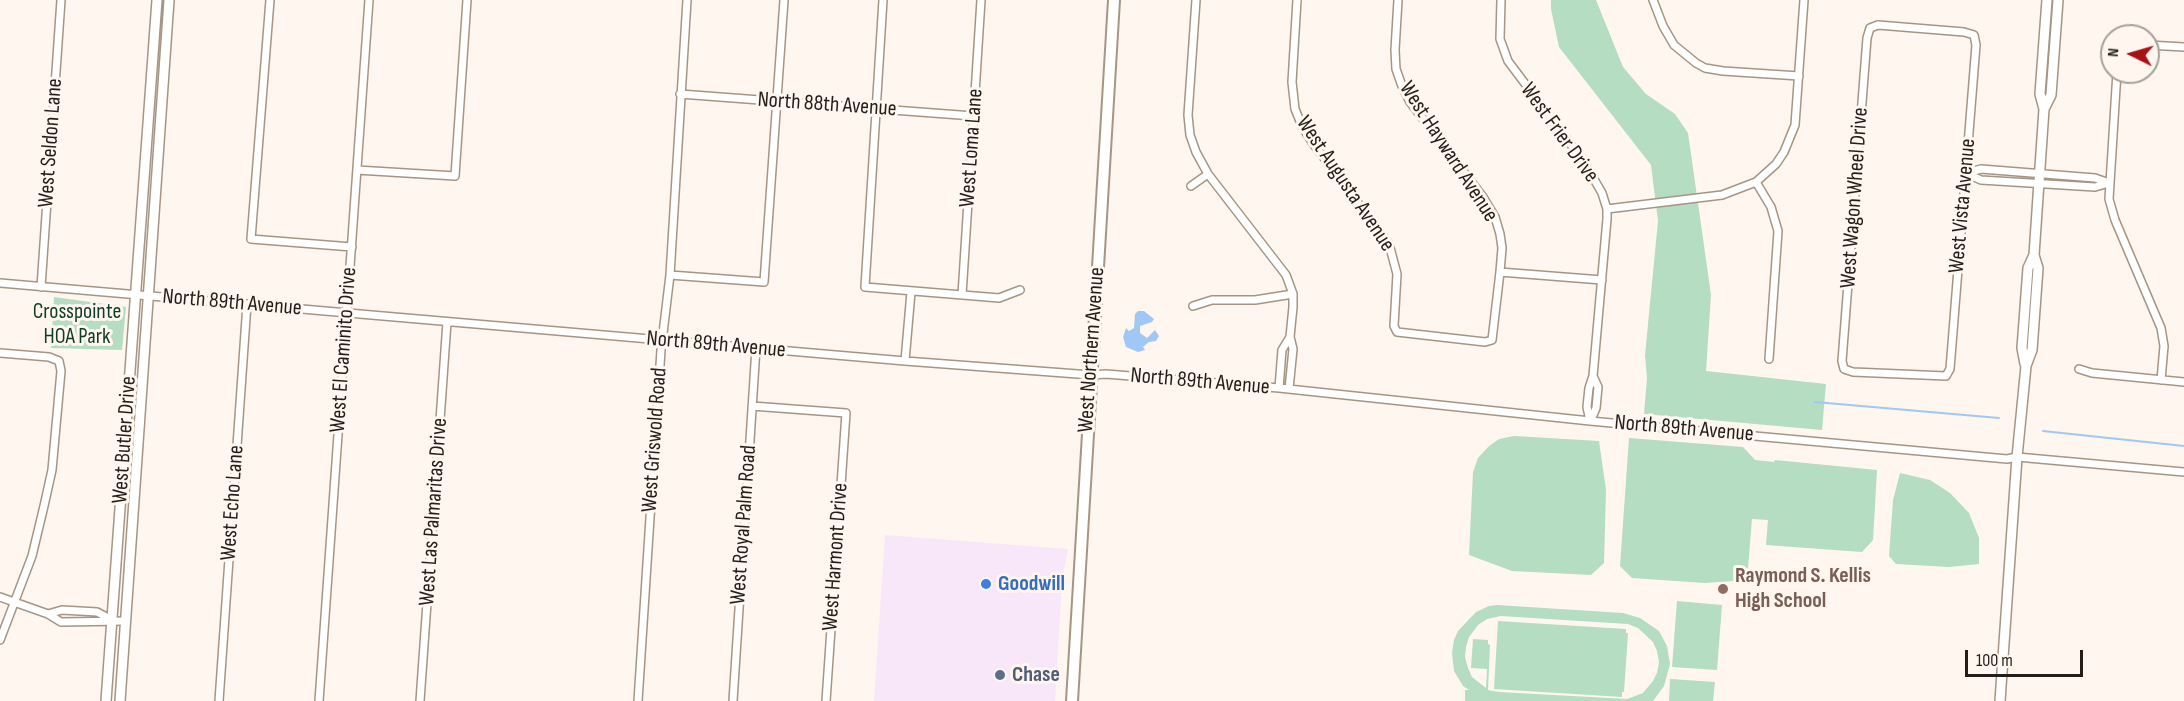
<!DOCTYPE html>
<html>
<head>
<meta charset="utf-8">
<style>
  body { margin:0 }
  #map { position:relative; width:2184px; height:701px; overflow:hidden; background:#fef6ef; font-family:"Sofia Sans Condensed",sans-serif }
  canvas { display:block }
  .north { position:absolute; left:2100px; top:24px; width:60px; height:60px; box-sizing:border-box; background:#fef6ef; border:2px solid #a7a099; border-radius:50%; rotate:275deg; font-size:16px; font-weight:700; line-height:24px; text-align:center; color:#251e18 }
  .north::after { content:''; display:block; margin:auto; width:21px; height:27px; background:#a71216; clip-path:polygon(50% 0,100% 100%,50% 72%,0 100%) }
  .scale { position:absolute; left:1965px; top:650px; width:118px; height:27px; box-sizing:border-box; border:3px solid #251e18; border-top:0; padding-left:8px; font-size:18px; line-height:21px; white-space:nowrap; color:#251e18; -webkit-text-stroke:4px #fef6ef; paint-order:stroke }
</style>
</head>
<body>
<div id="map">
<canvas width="2184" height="701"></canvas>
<div class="north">N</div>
<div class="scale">100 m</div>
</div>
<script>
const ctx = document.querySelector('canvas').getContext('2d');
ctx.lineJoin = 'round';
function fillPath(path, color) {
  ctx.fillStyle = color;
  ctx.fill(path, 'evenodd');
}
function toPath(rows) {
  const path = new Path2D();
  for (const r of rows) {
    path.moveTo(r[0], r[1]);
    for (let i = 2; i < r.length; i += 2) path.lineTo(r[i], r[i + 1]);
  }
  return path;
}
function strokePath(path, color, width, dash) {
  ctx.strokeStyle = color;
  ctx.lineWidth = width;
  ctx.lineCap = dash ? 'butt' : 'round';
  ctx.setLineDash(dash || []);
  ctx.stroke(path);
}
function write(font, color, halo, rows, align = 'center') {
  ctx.font = font + ' "Sofia Sans Condensed",sans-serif';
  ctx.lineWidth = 6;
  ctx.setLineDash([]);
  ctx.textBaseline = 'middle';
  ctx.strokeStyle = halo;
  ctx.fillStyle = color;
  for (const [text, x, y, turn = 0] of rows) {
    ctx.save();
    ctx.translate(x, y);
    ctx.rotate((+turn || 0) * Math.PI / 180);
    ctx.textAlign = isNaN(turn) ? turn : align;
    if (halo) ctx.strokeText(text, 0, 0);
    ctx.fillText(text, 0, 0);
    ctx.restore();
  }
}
fillPath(toPath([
  [885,535,1068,549,1062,582,1055,701,874,701]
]), '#f8e7f9');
fillPath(toPath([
  [1551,0,1596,0,1623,67,1646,94,1675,114,1688,133,1711,295,1706,371,1826,384,1822,430,1644,414,1647,378,1645,355,1658,221,1651,165,1559,47,1551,9],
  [54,297,126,307,122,350,51,348],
  [1514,436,1599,441,1606,490,1604,563,1591,575,1512,571,1469,555,1473,472,1478,458,1489,446,1499,439],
  [1629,438,1743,447,1755,460,1774,462,1775,460,1877,470,1873,540,1862,552,1766,545,1768,520,1752,519,1747,580,1705,583,1632,578,1620,566],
  [1900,473,1930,480,1950,493,1969,513,1979,538,1979,564,1949,567,1896,564,1889,556,1893,500],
  [1677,601,1722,605,1717,670,1672,667],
  [1497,605,1623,613,1640,618,1659,631,1667,646,1670,664,1664,686,1653,701,1465,701,1465,690,1469,690,1463,686,1454,671,1452,653,1454,640,1458,631,1476,612,1489,606],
  [1501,616,1628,624,1638,628,1653,642,1657,651,1659,662,1657,673,1653,681,1643,693,1627,699,1499,692,1488,690,1490,645,1488,644,1488,640,1473,639,1471,668,1487,669,1486,688,1472,677,1468,668,1465,657,1466,647,1469,637,1478,625,1487,619],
  [1498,621,1626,629,1626,633,1628,633,1624,692,1622,692,1622,697,1494,689],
  [1670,679,1715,682,1713,701,1669,701]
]), '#b4ddc2');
fillPath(toPath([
  [1138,311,1144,311,1154,319,1152,322,1140,326,1140,333,1147,338,1155,330,1159,336,1156,341,1149,342,1143,347,1145,350,1138,352,1126,347,1123,337,1126,328,1129,331,1134,328,1135,314]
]), '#9fc8f6');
strokePath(toPath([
  [1815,402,1999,418],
  [2043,431,2184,446]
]), '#9fc8f6', 2);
const street = toPath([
  [270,0,251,239,352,247],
  [883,0,865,287,999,298,1020,290],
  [1196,0,1188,115,1190,135,1196,152,1208,174,1286,275,1293,294,1293,307,1290,337,1293,349,1289,389],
  [1297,0,1292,82,1295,109,1302,126,1312,142,1389,244,1397,274,1394,326,1397,332,1485,342,1492,340,1500,272,1502,248,1500,234,1495,217,1483,197,1410,102,1402,86,1396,69,1395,50,1398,0],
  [1501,0,1500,39,1508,61,1584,162,1602,193,1607,209,1607,219,1593,376,1589,388,1587,407,1590,421],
  [1653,0,1663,26,1674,45,1696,63,1705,68,1723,71,1799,76],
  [1878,25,1964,32,1974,35,1976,45,1950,369,1946,376,1853,372,1844,369,1842,361,1867,38,1870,28,1878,25],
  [2148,45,2184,47],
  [2117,72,2109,199,2115,220,2161,328,2164,346,2161,380],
  [680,94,973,116],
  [357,170,455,176,467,0],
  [1965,173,1981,180,2095,187,2109,183],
  [1966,173,1981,169,2095,178,2109,183],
  [1756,182,1771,207,1778,231,1769,359],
  [1191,186,1208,174],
  [1607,209,1722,195,1756,182,1776,164,1784,152,1795,125,1804,0],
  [1500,272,1602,280],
  [670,275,764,282,784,0],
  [0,283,905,361,1091,375,1106,374,1279,388,1590,421,2007,459,2017,457,2184,472],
  [41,287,61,0],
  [962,295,981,0],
  [1193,306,1212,300,1255,300,1293,294],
  [0,353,49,357,59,361,61,371,52,470,44,506,32,556,0,640],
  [905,361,911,292],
  [2079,369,2092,373,2184,382],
  [1279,388,1282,350,1290,337],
  [752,406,846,413,826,701],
  [1591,420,1596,408,1598,387,1593,376],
  [0,597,48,614,61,622,126,621],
  [48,614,62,610,97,612,112,620],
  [219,701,247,304],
  [319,701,369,0],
  [420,701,447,322],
  [638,701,661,350,670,275,687,0],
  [733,701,756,348]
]);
const secondary = toPath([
  [2044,109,2051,95,2058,0],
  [2025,364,2022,348,2028,268,2034,255,2044,109,2040,94,2047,0],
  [106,701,157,0],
  [120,701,169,0],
  [2000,701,2017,457,2026,366,2032,350,2038,268,2034,255]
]);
const primary = toPath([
  [1072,701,1114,0]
]);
strokePath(street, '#a69584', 10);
strokePath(secondary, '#a69584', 12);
strokePath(primary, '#a69584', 14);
strokePath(street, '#fff', 7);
strokePath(secondary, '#fff', 9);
strokePath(primary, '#fff', 10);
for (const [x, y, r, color] of [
  [986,584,6,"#3f7fe0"],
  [1723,589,6,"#8d6e63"],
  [1000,675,6,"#5c6f8a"]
]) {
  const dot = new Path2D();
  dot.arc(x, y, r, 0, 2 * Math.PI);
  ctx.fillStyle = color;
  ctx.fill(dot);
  strokePath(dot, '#fef6ef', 2);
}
write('22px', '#251e18', '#fef6ef', [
  ["North 88th Avenue",827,105,4],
  ["West Frier Drive",1559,133,54],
  ["West Seldon Lane",51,143,-86],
  ["West Loma Lane",972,148,-86],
  ["West Hayward Avenue",1448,152,57],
  ["West Augusta Avenue",1345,184,56],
  ["West Wagon Wheel Drive",1855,198,-86],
  ["West Vista Avenue",1963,206,-85],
  ["North 89th Avenue",232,303,5],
  ["North 89th Avenue",716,345,5],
  ["West El Caminito Drive",344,350,-86],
  ["West Northern Avenue",1092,350,-86],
  ["North 89th Avenue",1200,382,5],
  ["North 89th Avenue",1684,429,5],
  ["West Butler Drive",125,440,-86],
  ["West Griswold Road",655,440,-86],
  ["West Echo Lane",233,503,-86],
  ["West Las Palmaritas Drive",434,512,-86],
  ["West Royal Palm Road",744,525,-86],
  ["West Harmont Drive",836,557,-86]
]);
write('22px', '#0f3c24', '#fef6ef', [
  ["Crosspointe",77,312],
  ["HOA Park",77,337]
]);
write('bold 22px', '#785e54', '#fef6ef', [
  ["Raymond S. Kellis",1735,576],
  ["High School",1735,601]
], 'left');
write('bold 22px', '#366cbe', '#fef6ef', [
  ["Goodwill",998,584]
], 'left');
write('bold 22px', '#4e5e75', '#fef6ef', [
  ["Chase",1012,675]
], 'left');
</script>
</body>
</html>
